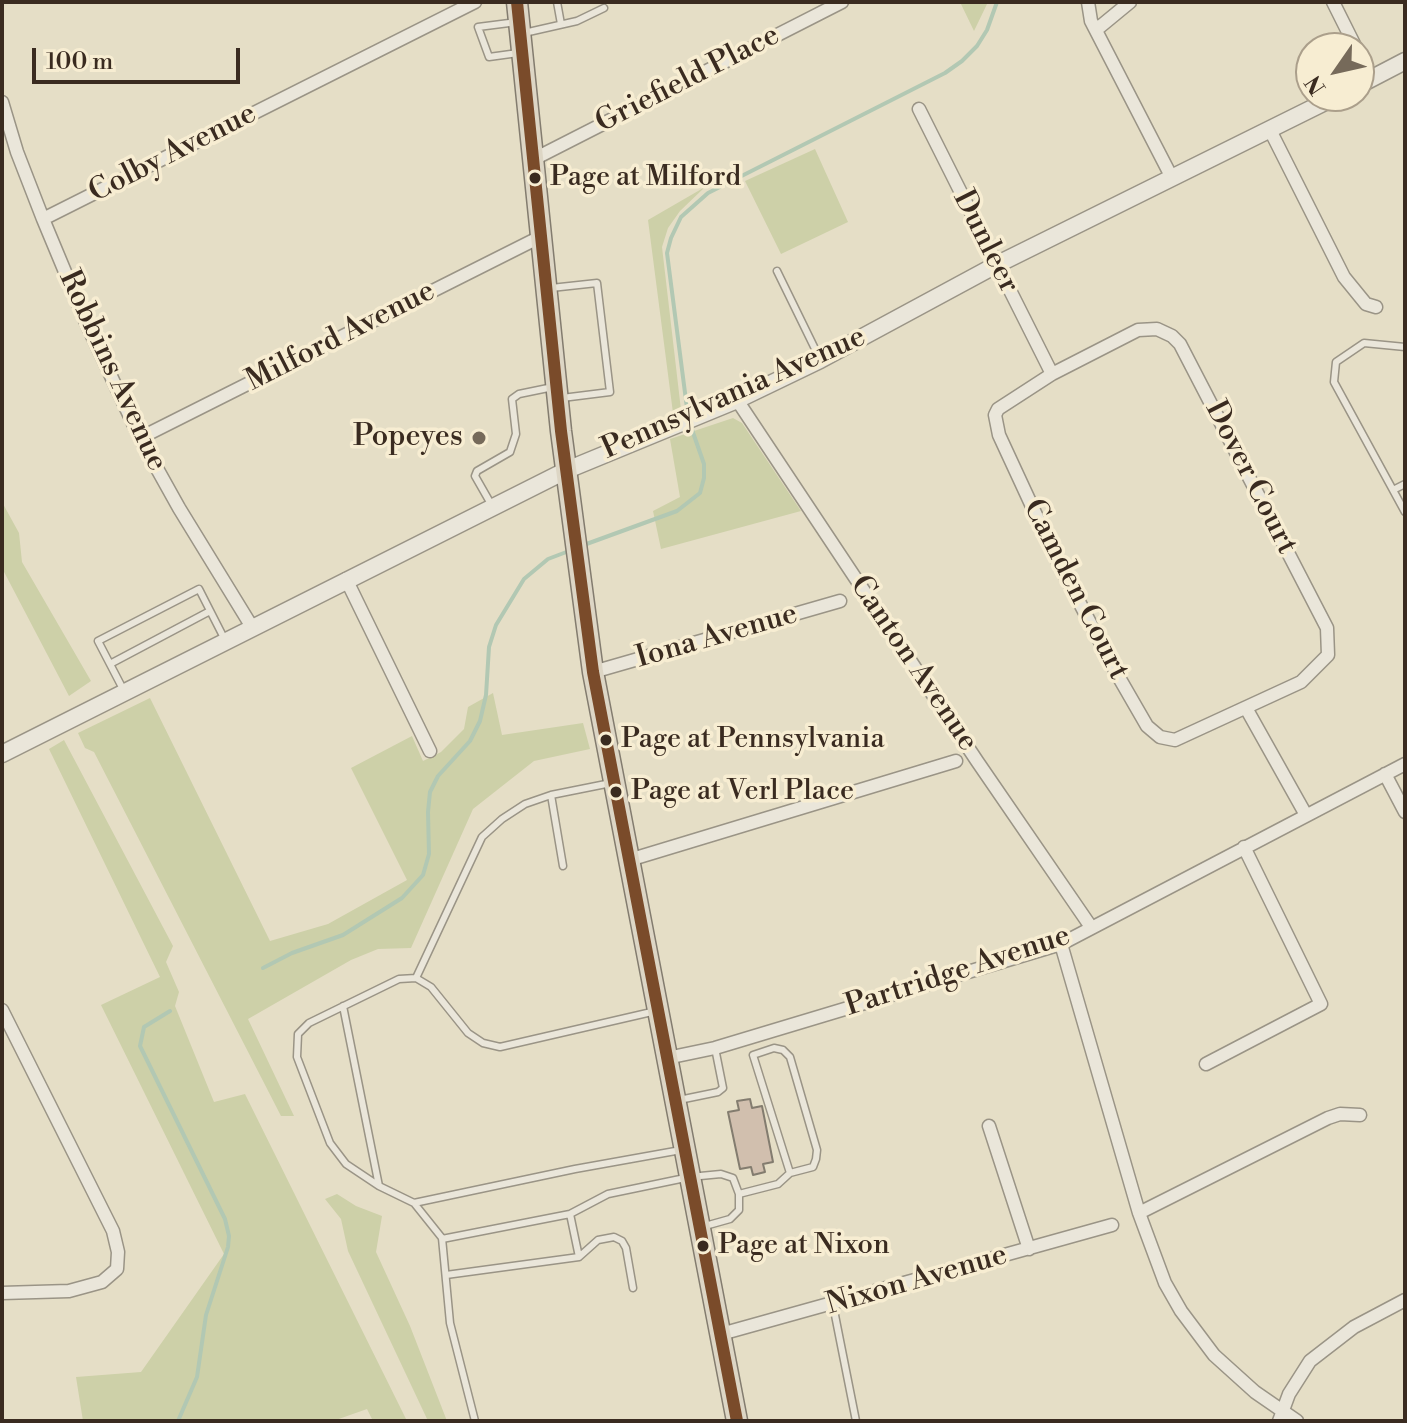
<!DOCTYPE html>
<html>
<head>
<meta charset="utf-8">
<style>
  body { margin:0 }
  #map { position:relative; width:1407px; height:1423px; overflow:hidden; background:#e5dec6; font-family:"Libre Bodoni",serif }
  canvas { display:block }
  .frame { position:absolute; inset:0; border:4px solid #3a2b20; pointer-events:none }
  .north { position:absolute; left:1295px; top:32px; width:80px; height:80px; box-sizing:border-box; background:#f7edd2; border:2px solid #ab9f8b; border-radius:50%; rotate:236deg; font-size:22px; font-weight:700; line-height:32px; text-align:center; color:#3a2b20 }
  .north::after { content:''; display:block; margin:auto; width:28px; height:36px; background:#766a5a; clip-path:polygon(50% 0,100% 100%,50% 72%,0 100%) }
  .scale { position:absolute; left:32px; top:48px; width:208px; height:36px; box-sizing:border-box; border:4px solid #3a2b20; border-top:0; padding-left:10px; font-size:24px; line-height:28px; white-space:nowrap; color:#3a2b20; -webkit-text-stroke:6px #f7edd2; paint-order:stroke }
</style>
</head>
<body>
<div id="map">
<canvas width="1407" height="1423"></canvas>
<div class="frame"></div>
<div class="north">N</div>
<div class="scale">100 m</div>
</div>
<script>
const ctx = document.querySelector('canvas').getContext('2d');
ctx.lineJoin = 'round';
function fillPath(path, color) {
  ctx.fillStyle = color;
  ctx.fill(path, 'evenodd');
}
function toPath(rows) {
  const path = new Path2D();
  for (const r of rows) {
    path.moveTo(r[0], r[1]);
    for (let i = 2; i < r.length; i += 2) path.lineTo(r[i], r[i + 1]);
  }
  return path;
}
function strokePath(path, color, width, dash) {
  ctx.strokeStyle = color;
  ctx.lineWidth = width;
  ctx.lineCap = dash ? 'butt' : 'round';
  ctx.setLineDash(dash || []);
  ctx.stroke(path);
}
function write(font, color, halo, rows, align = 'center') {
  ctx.font = font + ' "Libre Bodoni",serif';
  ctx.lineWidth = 7;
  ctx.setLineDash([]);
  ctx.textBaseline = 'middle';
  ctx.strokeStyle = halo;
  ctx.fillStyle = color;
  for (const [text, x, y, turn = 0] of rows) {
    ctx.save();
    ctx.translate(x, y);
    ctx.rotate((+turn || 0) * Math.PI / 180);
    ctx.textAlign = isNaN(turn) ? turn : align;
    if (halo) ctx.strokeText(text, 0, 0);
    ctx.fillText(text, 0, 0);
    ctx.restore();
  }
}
fillPath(toPath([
  [960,2,988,2,974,31],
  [815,149,848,222,781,254,745,181],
  [705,187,680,211,668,228,662,247,681,410,673,413,648,220],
  [733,418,742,423,801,511,661,549,653,511,680,497,670,439],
  [2,502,19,533,22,562,91,681,69,696,2,568],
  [493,693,502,735,583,723,590,749,534,761,473,809,411,948,378,949,351,960,248,1019,294,1116,281,1116,94,752,85,748,78,733,150,698,270,941,328,924,407,880,351,768,412,736,423,761,441,752,464,729,468,707],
  [64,740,173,946,166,962,179,992,175,1006,214,1102,245,1094,407,1421,373,1421,367,1409,333,1421,83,1421,76,1377,141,1372,224,1254,101,1005,160,977,49,749],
  [337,1194,356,1206,382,1216,376,1252,410,1326,447,1421,428,1421,348,1251,341,1219,325,1199]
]), '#cdd0a8');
strokePath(toPath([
  [688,416,667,253,671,238,681,217,708,193,945,73,962,61,977,46,987,30,997,2],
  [581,546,677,511,700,493,704,478,704,464,690,424],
  [263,968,292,953,343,935,402,898,423,875,429,854,428,812,430,792,438,776,470,741,480,721,486,695,489,647,496,625,524,579,548,559,569,551],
  [170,1011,144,1027,140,1046,225,1219,229,1236,228,1247,206,1315,197,1377,178,1421]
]), '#b2c8b3', 4);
const building = toPath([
  [750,1099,752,1108,762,1106,773,1162,763,1164,765,1172,753,1175,751,1167,740,1169,728,1112,739,1110,737,1101,750,1099]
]);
fillPath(building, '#d1bfae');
strokePath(building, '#837c6f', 2);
const service = toPath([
  [557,2,561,24],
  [517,22,478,27,489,57,518,53],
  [524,33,577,21,604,8],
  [777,271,819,357],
  [551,288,597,283,610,392,562,398],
  [1405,347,1364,343,1336,362,1334,382,1405,512],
  [1393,490,1405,484],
  [491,504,475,476,477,471,510,452,516,434,512,399,519,394,553,387],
  [110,664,210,611],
  [124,691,98,641,199,589,225,640],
  [551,795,611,783],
  [416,978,482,837,502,819,525,804,551,795,563,866],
  [343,1006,379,1186],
  [679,1100,718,1092,723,1088,715,1048],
  [739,1194,778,1184,790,1173,813,1167,816,1159,817,1150,790,1057,783,1050,774,1048,753,1055,790,1173],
  [414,1203,575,1169,681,1150],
  [570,1214,579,1257],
  [442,1239,570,1214,608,1194,690,1177,721,1174,733,1178,739,1194,739,1210,730,1219,705,1226],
  [446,1275,579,1257,598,1240,614,1237,622,1241,626,1248,633,1288],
  [833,1305,856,1421],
  [475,1421,450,1323,442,1238,414,1203,379,1186,346,1164,330,1143,297,1057,298,1034,309,1023,399,979,416,978,431,987,468,1033,483,1043,500,1047,656,1011]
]);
const minor = toPath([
  [1088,2,1091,21,1171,176],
  [1333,2,1356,48],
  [1096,30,1130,2],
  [1359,55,1371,79],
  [2,102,17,152,43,219,88,327,140,438,179,508,252,627],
  [919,109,1052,374],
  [1270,130,1344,277,1366,304,1376,307],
  [534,159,842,2],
  [43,219,475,2],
  [1157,329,1172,336,1180,344,1327,628,1328,655,1301,682,1175,740,1160,737,1147,726,1117,674,1055,556,999,435,995,415,998,409,1052,374,1138,330,1157,329],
  [737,400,977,761,1091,927],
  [140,438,542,236],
  [346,579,430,751],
  [593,672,840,601],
  [1246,708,1306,815],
  [1385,774,1405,812],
  [629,860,956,761],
  [1061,944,1139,1213,1165,1283,1181,1311,1214,1355,1255,1392,1297,1421],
  [2,1010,113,1231,118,1252,117,1269,102,1282,69,1291,2,1293],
  [667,1058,715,1048,1061,944,1405,764],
  [1206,1064,1321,1004,1244,847],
  [989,1126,1029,1249],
  [1139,1213,1328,1118,1340,1114,1360,1115],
  [721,1334,1112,1225],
  [1279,1421,1289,1394,1310,1361,1354,1327,1405,1300]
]);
const tertiary = toPath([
  [1359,85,1405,61],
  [2,754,567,470,737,400,820,360,996,265,1337,96]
]);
const primary = toPath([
  [517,2,561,431,593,672,737,1421]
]);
strokePath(service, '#9a9486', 9);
strokePath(minor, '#9a9486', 15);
strokePath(tertiary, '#9a9486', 19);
strokePath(primary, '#837c6f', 23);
strokePath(service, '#eae6da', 6);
strokePath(minor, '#eae6da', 12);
strokePath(tertiary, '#eae6da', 16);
strokePath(primary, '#ddd6c5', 20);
strokePath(toPath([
  [517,2,561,431,593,672,737,1421]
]), '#7a4b2a', 12);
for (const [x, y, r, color] of [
  [535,178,7,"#3a2b20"],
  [479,438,8,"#766a5a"],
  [606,740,7,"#3a2b20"],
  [616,792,7,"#3a2b20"],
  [703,1246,7,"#3a2b20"]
]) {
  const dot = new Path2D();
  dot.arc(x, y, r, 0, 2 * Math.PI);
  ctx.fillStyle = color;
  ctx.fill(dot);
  strokePath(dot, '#f7edd2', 3);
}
write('28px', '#3a2b20', '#f7edd2', [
  ["Page at Milford",550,178],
  ["Page at Pennsylvania",621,740],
  ["Page at Verl Place",631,792],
  ["Page at Nixon",718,1246]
], 'left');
write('30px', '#3a2b20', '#f7edd2', [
  ["Griefield Place",688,80,-27],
  ["Colby Avenue",173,154,-27],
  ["Dunleer",985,242,63],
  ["Milford Avenue",341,337,-27],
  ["Robbins Avenue",112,371,65],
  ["Pennsylvania Avenue",734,394,-24],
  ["Dover Court",1250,478,63],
  ["Camden Court",1075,590,63],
  ["Iona Avenue",717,637,-16],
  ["Canton Avenue",913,664,56],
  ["Partridge Avenue",958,972,-18],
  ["Nixon Avenue",917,1281,-16]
]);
write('30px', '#3a2b20', '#f7edd2', [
  ["Popeyes",463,438]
], 'right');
</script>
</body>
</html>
